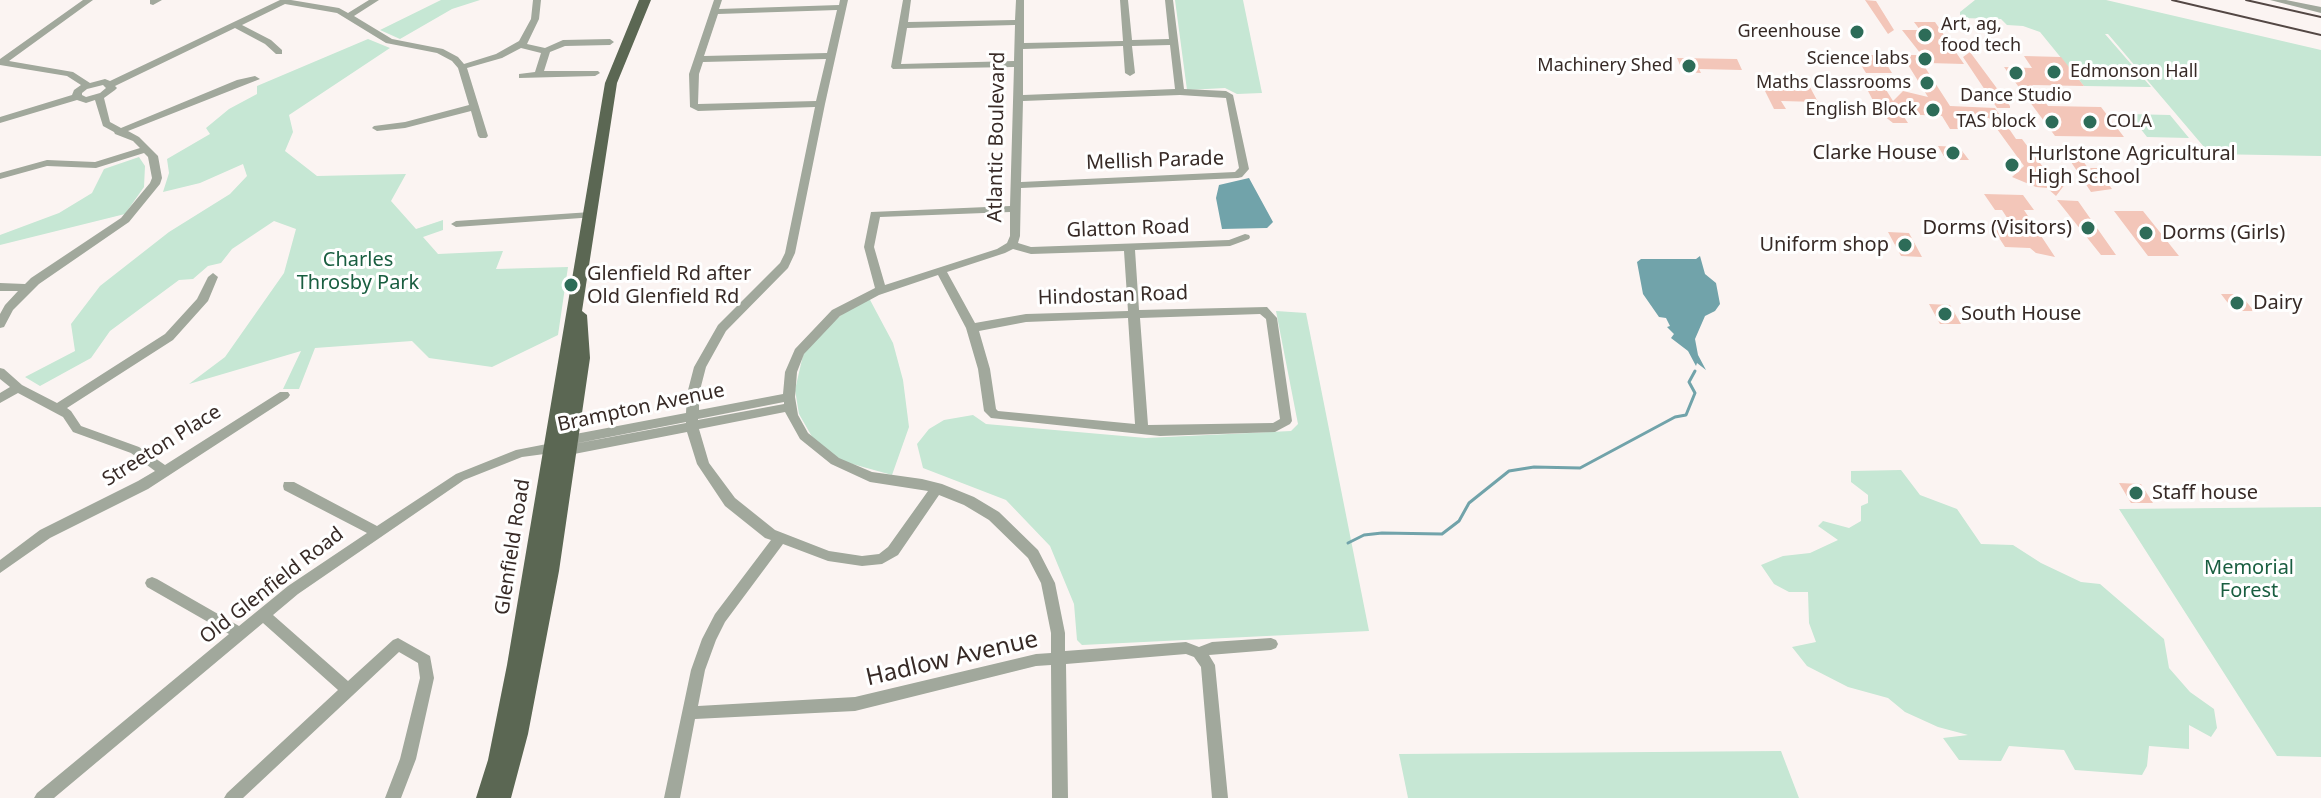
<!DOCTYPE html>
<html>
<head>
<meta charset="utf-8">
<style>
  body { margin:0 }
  canvas { display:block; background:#fbf4f2 }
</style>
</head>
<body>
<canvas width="2321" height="798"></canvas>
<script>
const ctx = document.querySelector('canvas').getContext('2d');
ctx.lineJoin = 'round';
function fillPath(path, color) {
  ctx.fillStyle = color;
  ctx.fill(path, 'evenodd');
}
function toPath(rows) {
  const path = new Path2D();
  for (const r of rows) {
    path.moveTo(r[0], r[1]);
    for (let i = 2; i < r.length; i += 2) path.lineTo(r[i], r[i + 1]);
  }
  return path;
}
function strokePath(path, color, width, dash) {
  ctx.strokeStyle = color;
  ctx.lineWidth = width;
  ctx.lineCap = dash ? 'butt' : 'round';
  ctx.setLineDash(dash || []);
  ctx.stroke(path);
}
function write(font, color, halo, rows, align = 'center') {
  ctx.font = font + ' "Noto Sans",sans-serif';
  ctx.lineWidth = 6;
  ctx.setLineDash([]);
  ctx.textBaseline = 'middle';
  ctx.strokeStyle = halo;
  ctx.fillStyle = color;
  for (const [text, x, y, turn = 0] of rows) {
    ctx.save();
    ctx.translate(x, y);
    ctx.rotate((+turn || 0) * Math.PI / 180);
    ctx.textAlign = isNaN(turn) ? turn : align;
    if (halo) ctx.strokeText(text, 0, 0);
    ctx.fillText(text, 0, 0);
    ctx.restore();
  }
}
fillPath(toPath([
  [441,0,480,0,452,9,400,39,380,30],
  [1175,0,1243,0,1262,93,1237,94,1225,88,1187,90],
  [1975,0,2106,0,2321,50,2321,156,2210,154,2108,34,2105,34,2151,87,2084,86,2040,32,2023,26,2007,25,2001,19,1960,18,1960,12],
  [368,39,390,48,289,115,293,132,285,151,317,176,406,174,391,201,416,229,443,220,443,230,423,237,438,254,503,251,496,269,568,267,558,335,492,367,429,358,412,341,315,348,299,389,283,389,301,351,189,384,225,357,284,273,296,229,274,221,232,249,221,263,208,266,193,279,179,280,110,331,91,358,40,386,25,377,75,351,71,324,100,286,169,232,230,194,247,176,243,164,200,183,163,192,169,173,167,159,210,134,206,128,229,109,257,94,257,86],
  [2129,114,2170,115,2189,138,2147,137],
  [139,157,145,166,144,187,125,214,0,245,0,235,59,213,92,193,104,169],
  [869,298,893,343,903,380,909,427,892,475,838,460,815,442,799,414,795,390,803,355,818,335,845,312],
  [1276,311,1306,313,1369,631,1082,645,1077,640,1074,604,1050,546,1006,500,923,468,917,444,929,429,944,420,973,415,986,424,1146,438,1291,431,1298,424],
  [1901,470,1920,495,1957,509,1981,544,2013,545,2041,563,2081,582,2100,584,2164,639,2169,668,2190,692,2214,709,2217,728,2211,737,2189,725,2189,749,2149,746,2147,766,2142,775,2075,770,2064,750,2009,746,2001,761,1959,760,1943,738,1968,735,1938,727,1905,712,1888,698,1848,687,1807,666,1792,647,1816,642,1809,623,1808,592,1789,592,1774,584,1761,565,1783,556,1810,553,1838,540,1818,526,1823,521,1849,528,1861,521,1861,506,1868,503,1868,495,1851,482,1851,471],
  [2321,507,2321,757,2277,756,2119,509],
  [1781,751,1799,798,1408,798,1399,754]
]), '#c6e7d4');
fillPath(toPath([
  [1249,178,1273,222,1267,228,1222,229,1216,198,1219,185],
  [1700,256,1705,274,1716,283,1720,304,1715,311,1705,316,1695,339,1698,355,1706,370,1697,363,1696,366,1688,351,1671,338,1674,334,1667,327,1670,326,1666,318,1659,317,1643,294,1637,262,1641,259,1696,259]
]), '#71a3aa');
strokePath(toPath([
  [1348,543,1364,535,1382,533,1442,534,1459,521,1469,503,1509,471,1534,467,1580,468,1675,417,1686,415,1695,393,1689,382,1695,371]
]), '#71a3aa', 3);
fillPath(toPath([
  [1865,0,1876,1,1894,30,1888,34],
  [1914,22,1935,22,1964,64,1928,63,1902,30,1920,30],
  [1970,52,2010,106,2010,108,1997,108,1963,57],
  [1855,55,1881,55,1892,73,1866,73],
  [1902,55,1917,55,1950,106,1995,108,2016,139,2022,139,2043,167,2069,179,2056,196,2047,188,2036,187,2012,177,2024,166,1989,118,1959,117,1967,129,1950,129,1942,116,1902,114,1908,123,1893,123,1879,112,1868,91,1876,91,1872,85,1883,85,1893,101,1903,91,1928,97],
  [2024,56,2061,57,2084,86,2032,85,2048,106,2101,107,2124,137,2055,136,2004,67,2032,68],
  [1677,58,1737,59,1742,70,1699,69,1701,73,1683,72],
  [1784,76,1804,76,1818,102,1781,101,1786,109,1774,109,1764,89,1791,90],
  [1938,146,1959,147,1969,160,1946,160],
  [2063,150,2075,150,2088,168,2097,168,2112,189,2091,192],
  [1984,194,2023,195,2034,210,2024,210,2055,257,2036,253,2030,248,2005,247,1994,230,2015,230,2002,210,1995,210],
  [2057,200,2078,201,2116,255,2101,255],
  [2114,211,2143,211,2179,256,2148,256],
  [1888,232,1909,233,1922,257,1901,256],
  [2221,294,2240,294,2254,311,2234,311],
  [1929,304,1950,305,1961,324,1940,324],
  [2119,483,2141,484,2153,503,2131,503]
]), '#f3c6b9');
fillPath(toPath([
  [83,0,93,0,9,61,73,72,90,83,105,79,110,81,280,0,291,0,339,8,348,13,369,0,379,0,354,16,392,39,443,49,458,57,464,64,496,54,519,41,531,19,533,0,541,0,539,19,527,44,545,48,563,40,610,39,614,42,610,45,565,46,550,52,544,71,598,71,600,73,595,76,519,78,519,74,535,72,541,53,521,48,502,58,467,68,488,136,486,138,480,138,478,136,471,111,405,128,377,131,372,128,374,126,405,122,469,105,458,68,452,61,437,53,386,43,337,13,285,4,242,25,271,40,282,50,282,54,276,54,265,44,235,28,115,86,117,88,115,90,104,98,110,122,121,128,237,80,255,76,260,79,128,131,139,137,158,156,162,178,160,184,129,222,39,284,13,310,4,327,0,328,0,314,5,305,18,291,0,291,0,283,25,284,31,278,121,218,150,183,152,178,148,157,144,153,96,168,47,166,0,179,0,173,47,160,95,162,140,148,133,141,115,134,114,132,103,126,95,100,86,103,77,100,0,123,0,117,72,95,74,90,81,85,67,76,0,65,0,59,83,0],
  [103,85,106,88,100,93,86,97,82,95,82,93,87,89,103,85],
  [150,0,162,0,153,5,150,4,150,0],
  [714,0,722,0,719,9,839,5,840,0,848,0,825,104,795,253,788,268,726,331,706,367,699,394,699,410,783,394,785,372,795,349,832,310,875,288,864,247,871,212,1010,206,1014,67,893,69,891,67,903,0,911,0,908,22,1015,20,1016,0,1024,0,1024,43,1123,41,1120,0,1128,0,1132,40,1169,39,1165,0,1173,0,1184,89,1226,91,1233,95,1249,169,1242,177,1238,178,1021,188,1020,236,1018,243,1031,247,1229,240,1245,234,1249,235,1250,237,1249,239,1230,246,1135,250,1139,310,1267,307,1277,318,1292,421,1290,424,1275,432,1160,436,991,418,984,411,978,369,966,328,938,275,879,295,840,316,804,354,797,372,795,397,798,415,808,433,839,458,872,472,922,479,942,484,974,497,999,512,1038,550,1055,583,1065,633,1065,651,1186,642,1199,647,1212,642,1271,638,1276,640,1278,644,1276,648,1271,650,1209,655,1215,665,1228,798,1212,798,1201,667,1194,657,1186,654,1066,664,1068,798,1052,798,1051,665,1036,666,855,711,695,719,680,798,664,798,691,670,702,639,715,614,771,540,765,538,725,506,697,464,687,432,569,455,552,453,522,457,464,480,298,594,273,615,348,681,393,640,398,638,430,656,434,678,416,759,401,798,385,798,400,759,420,678,418,663,399,652,243,798,224,798,227,793,338,690,263,623,54,798,34,798,37,793,229,634,147,587,145,583,147,579,152,577,157,579,239,626,288,586,367,533,284,490,283,486,284,482,294,482,377,526,456,474,516,450,552,443,561,444,559,441,561,438,565,436,686,413,687,394,694,367,718,325,780,263,785,253,815,107,698,111,690,107,689,74,714,0],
  [837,10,827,53,704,56,718,14,837,10],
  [1015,25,1014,61,901,64,907,28,1015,25],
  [1170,45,1175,89,1023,95,1023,49,1123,46,1125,73,1130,76,1135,73,1132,46,1170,45],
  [826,59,816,101,698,104,699,74,703,62,826,59],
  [1180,95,1226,98,1239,168,1235,172,1021,182,1023,101,1180,95],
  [1010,212,1010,236,1007,243,997,249,885,285,874,247,880,217,1010,212],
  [1013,249,1031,254,1124,251,1128,311,1026,314,975,323,947,272,1005,253,1013,249],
  [1260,314,1266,319,1280,419,1273,423,1148,425,1140,318,1260,314],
  [1128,318,1135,424,998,411,996,409,990,369,979,331,1026,322,1128,318],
  [784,402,784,404,698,420,698,419,784,402],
  [785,412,800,439,831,464,870,482,928,491,888,547,879,554,862,556,829,551,775,530,735,498,709,463,699,429,785,412],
  [686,422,686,423,568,445,686,422],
  [939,495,964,505,989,520,1028,558,1041,583,1051,633,1051,653,1036,654,855,697,698,706,705,670,716,640,725,622,783,544,828,561,862,566,882,564,898,555,939,495],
  [2270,0,2286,0,2321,7,2321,13,2270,0],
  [591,212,596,215,595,217,456,227,451,224,456,221,591,212],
  [213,273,218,277,208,301,173,340,67,408,71,411,81,426,139,447,165,465,280,392,288,392,290,395,288,398,148,489,50,538,0,573,0,560,40,530,138,481,155,471,131,453,73,432,63,417,18,393,0,403,0,393,10,387,0,379,0,368,4,369,22,385,57,403,165,334,197,299,208,277,213,273]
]), '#a1a89c');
fillPath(toPath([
  [639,0,651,0,617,83,582,311,587,315,590,358,559,571,528,734,511,798,476,798,488,760,507,665,605,83,639,0]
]), '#5b6753');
strokePath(toPath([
  [2172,0,2321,35],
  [2246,0,2321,17]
]), '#534744', 2);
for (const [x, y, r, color] of [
  [1857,32,8,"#2d6c58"],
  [1925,35,8,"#2d6c58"],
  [1925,59,8,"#2d6c58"],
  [1689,66,8,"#2d6c58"],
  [2054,72,8,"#2d6c58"],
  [2016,73,8,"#2d6c58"],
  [1927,83,8,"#2d6c58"],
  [1933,110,8,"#2d6c58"],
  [2052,122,8,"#2d6c58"],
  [2090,122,8,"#2d6c58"],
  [1953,153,8,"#2d6c58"],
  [2012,165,8,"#2d6c58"],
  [2088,228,8,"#2d6c58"],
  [2146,233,8,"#2d6c58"],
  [1905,245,8,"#2d6c58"],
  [571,285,8,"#2d6c58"],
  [2237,303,8,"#2d6c58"],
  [1945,314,8,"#2d6c58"],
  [2136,493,8,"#2d6c58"]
]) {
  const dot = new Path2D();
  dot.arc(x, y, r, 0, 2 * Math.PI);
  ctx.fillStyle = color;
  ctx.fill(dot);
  strokePath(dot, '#fff', 3);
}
write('18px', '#372a26', '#fff', [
  ["Art, ag,",1941,25,"left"],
  ["food tech",1941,46,"left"],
  ["Greenhouse",1841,32],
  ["Science labs",1909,59],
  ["Machinery Shed",1673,66],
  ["Edmonson Hall",2070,72,"left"],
  ["Maths Classrooms",1911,83],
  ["Dance Studio",2016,96,"center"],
  ["English Block",1917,110],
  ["TAS block",2036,122],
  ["COLA",2106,122,"left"]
], 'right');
write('20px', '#372a26', '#fff', [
  ["Atlantic Boulevard",997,137,-89],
  ["Mellish Parade",1155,161,-2],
  ["Glatton Road",1128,229,-2],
  ["Hindostan Road",1113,296,-2],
  ["Brampton Avenue",641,408,-12],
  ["Streeton Place",162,446,-32],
  ["Glenfield Road",513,547,-81],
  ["Old Glenfield Road",272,586,-38]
]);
write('20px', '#372a26', '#fff', [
  ["Clarke House",1937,153,"right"],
  ["Hurlstone Agricultural",2028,154],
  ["High School",2028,177],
  ["Dorms (Visitors)",2072,228,"right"],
  ["Dorms (Girls)",2162,233],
  ["Uniform shop",1889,245,"right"],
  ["Glenfield Rd after",587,274],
  ["Old Glenfield Rd",587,297],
  ["Dairy",2253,303],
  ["South House",1961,314],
  ["Staff house",2152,493]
], 'left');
write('20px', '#195e40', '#fff', [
  ["Charles",358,260],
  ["Throsby Park",358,283],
  ["Memorial",2249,568],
  ["Forest",2249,591]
]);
write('24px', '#372a26', '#fff', [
  ["Hadlow Avenue",952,659,-13]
]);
</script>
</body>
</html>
